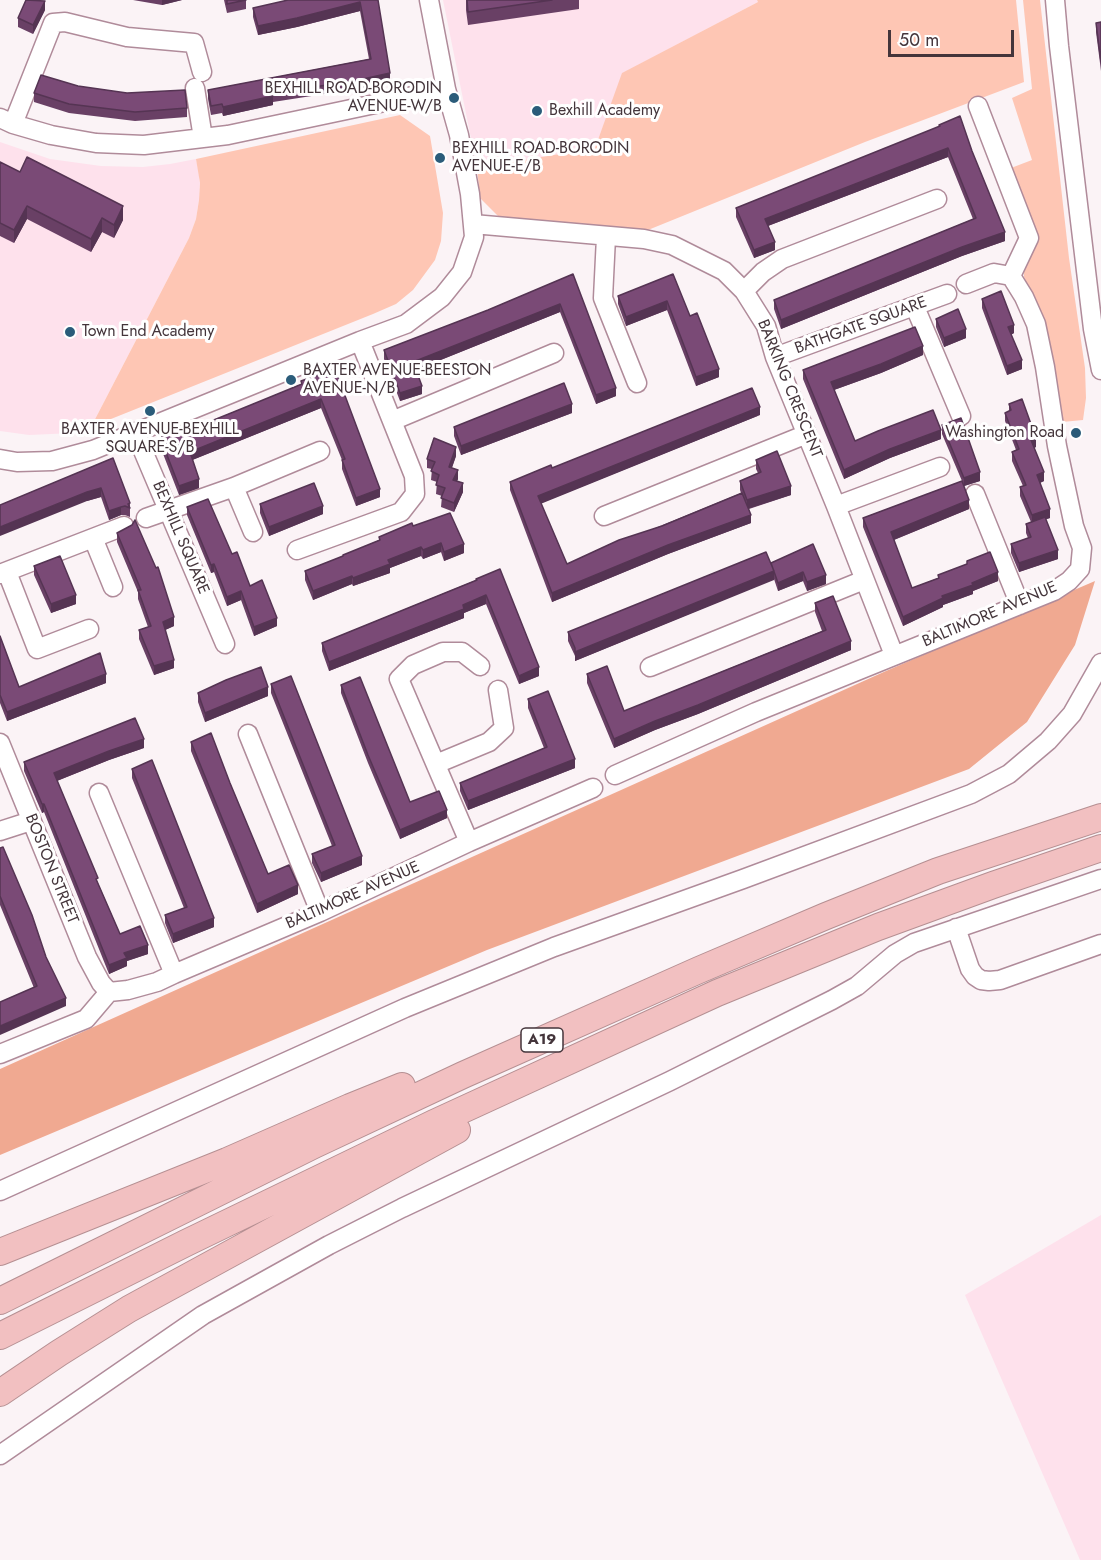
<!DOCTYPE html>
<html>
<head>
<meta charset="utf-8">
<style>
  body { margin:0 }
  #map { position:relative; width:1101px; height:1560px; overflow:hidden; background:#fbf3f6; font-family:Jost,sans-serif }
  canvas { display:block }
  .scale { position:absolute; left:888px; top:30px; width:126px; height:27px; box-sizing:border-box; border:3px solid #44353b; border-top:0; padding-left:8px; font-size:18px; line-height:21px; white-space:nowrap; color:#44353b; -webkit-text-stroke:4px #fff; paint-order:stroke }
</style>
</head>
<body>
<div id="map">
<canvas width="1101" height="1560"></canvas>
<div class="scale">50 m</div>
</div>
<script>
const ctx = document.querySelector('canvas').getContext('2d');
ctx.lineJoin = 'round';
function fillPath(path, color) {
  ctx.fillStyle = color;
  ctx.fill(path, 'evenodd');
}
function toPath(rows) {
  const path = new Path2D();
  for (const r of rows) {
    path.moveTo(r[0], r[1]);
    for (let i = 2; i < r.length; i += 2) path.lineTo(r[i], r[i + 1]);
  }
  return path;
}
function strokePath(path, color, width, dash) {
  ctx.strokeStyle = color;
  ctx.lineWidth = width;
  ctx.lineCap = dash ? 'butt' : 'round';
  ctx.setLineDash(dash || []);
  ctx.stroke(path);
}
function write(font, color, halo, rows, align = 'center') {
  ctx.font = font + ' Jost,sans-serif';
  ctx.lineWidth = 6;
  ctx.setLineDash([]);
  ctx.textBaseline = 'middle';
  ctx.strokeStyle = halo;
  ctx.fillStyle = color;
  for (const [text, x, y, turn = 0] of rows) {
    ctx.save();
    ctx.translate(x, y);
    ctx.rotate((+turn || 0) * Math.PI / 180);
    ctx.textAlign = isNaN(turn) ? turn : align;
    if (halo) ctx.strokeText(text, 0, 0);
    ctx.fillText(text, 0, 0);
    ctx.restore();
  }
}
fillPath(toPath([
  [443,0,757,0,758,2,623,73,595,148,477,168],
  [0,142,50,159,101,166,143,167,170,164,196,159,198,168,200,183,199,200,196,219,189,238,91,427,74,433,29,435,0,431],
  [1101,1215,1101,1560,1080,1560,965,1295]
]), '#fee1ec');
fillPath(toPath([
  [757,0,1016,0,1024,82,865,142,648,230,500,218,480,198,477,168,595,148,622,73,758,2],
  [1023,0,1040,0,1069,258,1085,368,1086,398,1083,420,1062,422,1037,308,1024,277,1024,269,1011,168,1032,160,1012,98,1032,89],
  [400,115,430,136,443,213,441,241,435,260,413,290,396,304,373,314,91,427,189,238,196,219,199,200,200,183,196,159]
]), '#fec6b4');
fillPath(toPath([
  [1095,581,1075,645,1027,722,969,769,487,950,0,1155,0,1069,886,671]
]), '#f0a991');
const minor = toPath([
  [1055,0,1059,46,1093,329,1101,370],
  [195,88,203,138],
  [978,106,1029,238,1011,276],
  [0,118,13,124,51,135,96,143,144,145,228,135,446,89],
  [13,124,53,23,65,22,127,37,194,43,202,72],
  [473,224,644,239,672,245,724,271,744,291,766,326,775,357,836,506,894,655],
  [606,237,603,298,637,383],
  [966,284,994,273,1011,276],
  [744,291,763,272,782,259,937,199],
  [915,307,961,416],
  [775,357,947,294],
  [392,421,554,353],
  [135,432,225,644],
  [0,459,17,462,52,461,93,450,360,341,406,324,442,297,462,272,474,237,470,194,459,135,446,89,429,0],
  [234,487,253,532],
  [975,494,1020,605],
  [836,506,940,467],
  [604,516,807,434],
  [146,518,234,487,320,451],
  [93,538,113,587],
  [297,550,401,512,415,494,414,476,360,341],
  [7,572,37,649,89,629],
  [0,574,124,526],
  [650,667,864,580],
  [248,734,320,912],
  [0,743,87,957,101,983,109,992],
  [436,764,489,742,504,728,498,690],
  [615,775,756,712,1054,591,1069,581,1080,569,1082,548,1074,526,1057,446,1045,367,1036,324,1024,297,1011,276],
  [99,793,174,974],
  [0,831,31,821],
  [469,842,399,679,413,665,443,652,462,652,480,666],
  [956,928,970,969,975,976,981,980,989,981,1000,980,1101,944],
  [109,992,128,990,157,982,174,974,320,912,469,842,593,788],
  [0,1054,86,1019,109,992],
  [0,1191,405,1008,554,947,743,879,971,794,1009,774,1048,741,1072,714,1101,663],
  [0,1455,203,1315,329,1245,402,1208,670,1081,832,1000,857,986,895,954,914,943,1101,879]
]);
const highway = toPath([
  [0,1252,227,1161,350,1107,402,1086],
  [0,1301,314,1145,463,1075,699,970,826,916,938,871,1101,817],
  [0,1336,186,1243,434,1123,717,993,878,927,993,885,1101,848],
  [0,1393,59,1353,129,1309,457,1130]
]);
strokePath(minor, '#b08b9a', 21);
strokePath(highway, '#b58f92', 28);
strokePath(minor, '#fff', 18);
strokePath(highway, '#f2c0c1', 26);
fillPath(toPath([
  [133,0,182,0,162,5],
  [224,0,246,0,246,9,227,13],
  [378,0,390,81,363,88,273,102,273,105,223,116,222,113,211,115,208,99,208,90,369,59,360,11,297,27,258,35,253,17,253,8],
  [466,0,579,0,579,9,468,25,466,10],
  [45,10,33,34,18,27,18,18],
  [1101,22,1101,71,1096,32,1096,23],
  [78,86,187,108,187,117,135,121,69,113,34,102,34,93],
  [939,125,972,151,1005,241,962,256,781,329,774,309,774,300,973,219,948,157,768,226,775,250,754,258,736,217,736,208,939,127],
  [0,162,20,172,123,220,114,238,102,232,91,252,27,219,14,243,0,236],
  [573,274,616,396,596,404,560,312,416,370,422,394,400,401,384,359,384,350,488,310],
  [673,274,690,316,719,377,696,386,667,310,626,326,618,304,618,296],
  [982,299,1014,333,1011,335,1022,369,1007,375,982,308],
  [936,319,966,338,944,347,936,327],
  [923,355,881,373,834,390,855,441,941,439,890,458,844,479,803,379,803,370],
  [335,369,380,497,356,506,342,469,342,460,321,408,192,460,199,488,179,495,160,446,160,437,194,428,236,411,301,385,301,381],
  [1009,404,1036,447,1034,448,1044,481,1040,483,1050,518,1046,519,1058,559,1019,572,1011,553,1011,544,1028,538,1026,533,1026,524,1031,522,1020,496,1020,487,1023,486,1012,461,1012,452,1016,450,1005,421,1005,413,1009,411],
  [572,413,461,455,454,436,454,427],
  [760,415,541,503,567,564,741,493,740,490,740,481,758,473,756,469,756,460,791,495,749,509,751,523,668,554,552,602,510,490,510,482,552,468],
  [942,425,980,481,964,486,969,509,894,540,912,588,938,578,938,575,967,564,967,561,998,581,973,591,973,594,943,605,943,607,903,626,863,527,863,518,962,481,942,434],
  [456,456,452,468,458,479,457,481,463,492,454,512,441,507,442,496,436,494,437,482,431,480,432,469,427,468,427,459],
  [113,458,130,503,130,517,125,515,121,515,109,520,101,497,87,501,9,502],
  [260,504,323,514,269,536,260,513],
  [187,507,232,554,250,586,277,626,254,636,241,600,227,606,214,572,211,573,187,515],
  [413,526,464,553,444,561,441,552,423,559,421,556,390,568,390,573,353,586,352,584,313,600,305,580,305,571,343,556,379,540,379,537],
  [117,533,174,626,165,630,174,668,154,675,139,639,139,630,148,627,138,599,138,592,117,542],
  [813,544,826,584,807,591,803,581,778,591,774,579,575,661,575,656,568,641,568,632,771,563],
  [34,566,76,604,51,613,34,575],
  [476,580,539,676,519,684,486,604,464,613,464,618,329,671,322,651,322,643],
  [815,603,851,650,698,714,655,730,614,748,587,683,587,674,624,711,822,631,815,612],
  [0,636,19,687,106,683,7,721,0,703],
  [271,684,362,865,321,882,312,863,312,854,332,846,271,693],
  [341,685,410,802,447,818,400,839,368,763,341,693],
  [198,693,268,696,205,722,198,702],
  [528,699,575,768,468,810,460,791,460,783,544,748,528,708],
  [191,742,230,783,268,874,298,894,257,913,191,751],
  [144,748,109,760,57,781,98,883,120,934,148,954,127,961,127,966,109,974,44,812,42,813,24,771,24,762],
  [132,769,214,927,173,943,165,923,165,915,184,908,132,778],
  [0,848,46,957,66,1006,34,988,0,905]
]), '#694065');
fillPath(toPath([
  [162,0,182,0,162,5],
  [45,1,45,10,33,34,33,25],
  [360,2,360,11,297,27,258,35,258,26],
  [390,73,390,81,363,88,363,79],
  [273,96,273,105,223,116,223,107],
  [948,148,948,157,765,227,765,219],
  [27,206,27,219,14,243,14,230],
  [123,206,123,220,114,238,114,225],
  [102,218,102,232,91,252,91,239],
  [1005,232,1005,241,962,256,781,329,781,320,962,247],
  [775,242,775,250,754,258,754,250],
  [667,301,667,310,626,326,626,317],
  [560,304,560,312,413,371,413,362],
  [1014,325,1014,333,1008,336,1008,327],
  [966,329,966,338,944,347,944,338],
  [923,346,923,355,881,373,831,391,831,382],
  [1022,360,1022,369,1007,375,1007,366],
  [719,369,719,377,696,386,696,377],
  [422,386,422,394,400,401,400,393],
  [616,388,616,396,596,404,596,395],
  [321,399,321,408,190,461,190,452],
  [572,404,572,413,461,455,461,446],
  [760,407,760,415,538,505,538,496],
  [941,430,941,439,890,458,844,479,844,470,890,449],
  [1036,438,1036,447,1031,449,1031,440],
  [456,447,456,456,449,475,449,467],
  [458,470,458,479,453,489,453,480],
  [980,472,980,481,964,486,964,478],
  [1044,472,1044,481,1037,484,1037,475],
  [199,479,199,488,179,495,179,486],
  [463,483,463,492,454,512,454,503],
  [791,486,791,495,747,509,747,500],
  [101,488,101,497,87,501,0,536,0,527,87,492],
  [380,489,380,497,356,506,356,498],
  [969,500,969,509,891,541,891,532],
  [323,506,323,514,269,536,269,527],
  [121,507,121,515,109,520,109,511],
  [1050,509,1050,518,1032,524,1032,515],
  [751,515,751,523,668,554,552,602,552,593,668,545],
  [441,543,441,552,423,559,423,550],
  [464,544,464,553,444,561,444,552],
  [421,547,421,556,390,568,390,573,353,586,353,578,388,560],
  [1058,550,1058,559,1019,572,1019,563],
  [214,564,214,572,211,573,211,565],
  [774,571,774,580,575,661,575,652],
  [803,572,803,581,778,591,778,583],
  [998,572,998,581,973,591,973,594,943,605,943,607,903,626,903,617,942,596],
  [826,575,826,584,807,591,807,582],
  [352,576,352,584,313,600,313,591],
  [241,591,241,600,227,606,227,597],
  [76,595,76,604,51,613,51,604],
  [486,595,486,604,464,613,464,618,329,671,329,662],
  [174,617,174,626,163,631,163,622],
  [277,618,277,626,254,636,254,627],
  [851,641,851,650,698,714,655,730,614,748,614,739,655,721],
  [174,660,174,668,154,675,154,666],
  [539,667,539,676,519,684,519,676],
  [106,674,106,683,7,721,7,712],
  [268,687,268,696,205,722,205,713],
  [144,739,144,748,109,760,54,782,54,773,109,751],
  [575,759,575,768,468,810,468,801],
  [42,804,44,804,44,812,42,813],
  [447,810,447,818,400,839,400,830],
  [362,856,362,865,321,882,321,873],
  [298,885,298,894,257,913,257,904],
  [214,918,214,927,173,943,173,934],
  [148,945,148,954,127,961,127,966,109,974,109,965,124,953],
  [66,998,66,1006,0,1035,0,1026]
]), '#553453');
const building = toPath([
  [26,0,45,1,33,25,18,18,26,0],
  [227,0,246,0,227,4,227,0],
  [288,0,378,0,390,73,363,79,272,94,273,96,223,107,222,104,211,106,208,90,371,59,360,2,297,18,258,26,253,8,288,0],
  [467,0,552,0,468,12,467,0],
  [1101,22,1101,62,1096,23,1101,22],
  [41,75,78,86,127,93,185,90,187,108,135,112,69,104,34,93,41,75],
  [960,116,972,151,1005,232,962,247,781,320,774,300,976,218,948,148,765,219,775,242,754,250,736,208,940,126,939,125,960,116],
  [27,157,123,206,114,225,102,218,91,239,27,206,14,230,0,223,0,162,20,172,27,157],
  [573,274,616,388,596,395,560,304,413,362,422,386,400,393,384,350,488,310,573,274],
  [673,274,690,316,697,313,719,369,696,377,667,301,626,317,618,296,673,274],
  [1001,291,1014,325,1008,327,1022,360,1007,366,982,299,1001,291],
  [958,309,966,329,944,338,936,319,958,309],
  [915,327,923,346,881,364,831,382,855,441,878,431,933,410,941,430,890,449,844,470,803,370,915,327],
  [335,369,380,489,356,498,342,460,345,459,321,399,190,452,199,479,179,486,160,437,193,424,194,428,236,411,302,384,301,381,335,369],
  [564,383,572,404,461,446,454,427,564,383],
  [752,388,760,407,538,496,567,564,619,540,662,526,742,493,751,515,668,545,552,593,510,482,551,465,552,468,752,388],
  [1022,399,1036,438,1031,440,1044,472,1037,475,1050,509,1032,515,1020,487,1026,485,1012,452,1019,449,1005,413,1011,410,1009,404,1022,399],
  [961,418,980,472,964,478,942,425,961,418],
  [434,438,456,447,449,467,458,470,453,480,463,483,454,503,441,498,445,488,436,485,439,475,431,471,435,462,427,459,434,438],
  [777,451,791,486,747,500,740,481,761,472,756,460,777,451],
  [113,458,130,503,128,504,130,508,125,506,121,507,109,511,101,488,87,492,0,527,0,505,113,458],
  [962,481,969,500,891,532,912,588,939,578,938,575,967,564,967,561,990,552,998,572,972,583,973,585,942,596,943,598,903,617,863,518,962,481],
  [314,483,323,506,269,527,260,504,314,483],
  [208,499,232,554,237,552,250,586,262,580,277,618,254,627,241,591,227,597,214,564,211,565,187,507,208,499],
  [450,513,464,544,444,552,441,543,423,550,421,547,388,560,390,564,353,578,352,576,313,591,305,571,343,556,343,555,380,540,379,537,412,523,413,526,450,513],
  [1045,517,1058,550,1019,563,1011,544,1031,537,1026,524,1045,517],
  [135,520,156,568,158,567,174,617,163,622,174,660,154,666,139,630,151,626,138,590,141,590,117,533,132,525,135,520],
  [813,544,826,575,807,582,803,572,778,583,771,563,813,544],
  [766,552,774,571,575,652,575,648,568,632,766,552],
  [60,556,76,595,51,604,34,566,60,556],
  [500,569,539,667,519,676,486,595,463,605,464,609,329,662,322,643,477,580,476,579,500,569],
  [833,596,851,641,698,705,655,721,614,739,587,674,607,666,624,711,826,630,815,603,833,596],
  [0,636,19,687,100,653,106,674,7,712,0,695,0,636],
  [261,667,268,687,205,713,198,693,226,680,261,667],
  [291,676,362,856,321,873,312,854,335,845,271,684,291,676],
  [360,677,410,802,439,791,447,810,400,830,368,755,341,685,360,677],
  [548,691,575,759,468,801,460,783,547,747,528,699,548,691],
  [135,718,144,739,109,751,54,773,98,878,96,879,120,934,140,926,148,945,124,953,127,958,109,965,44,804,42,804,24,762,135,718],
  [211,733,230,783,268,874,289,865,298,885,257,904,191,742,211,733],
  [152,760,214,918,173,934,165,915,187,907,132,769,152,760],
  [3,847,32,915,46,957,66,998,0,1026,0,1002,37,986,0,896,0,848,3,847]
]);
fillPath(building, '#7a4a76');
strokePath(building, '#553453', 1.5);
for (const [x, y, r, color] of [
  [454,98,6,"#2b5c7a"],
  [537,111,6,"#2b5c7a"],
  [440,158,6,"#2b5c7a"],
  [70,332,6,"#2b5c7a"],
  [291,380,6,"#2b5c7a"],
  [150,411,6,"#2b5c7a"],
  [1076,433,6,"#2b5c7a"]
]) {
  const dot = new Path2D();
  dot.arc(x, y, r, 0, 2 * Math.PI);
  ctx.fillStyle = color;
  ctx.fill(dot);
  strokePath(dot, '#fff', 2);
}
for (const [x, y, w] of [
  [542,1040,42]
]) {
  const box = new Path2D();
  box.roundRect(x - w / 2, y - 12, w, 24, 4.5);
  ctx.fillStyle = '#fff';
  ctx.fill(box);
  strokePath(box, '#44353b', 1.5);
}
write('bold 15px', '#44353b', null, [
  ["A19",542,1040]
]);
write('16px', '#44353b', '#fff', [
  ["BEXHILL ROAD-BORODIN",442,89,"right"],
  ["AVENUE-W/B",442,107,"right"],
  ["Bexhill Academy",549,111],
  ["BEXHILL ROAD-BORODIN",452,149],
  ["AVENUE-E/B",452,167],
  ["Town End Academy",82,332],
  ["BAXTER AVENUE-BEESTON",303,371],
  ["AVENUE-N/B",303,389],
  ["BAXTER AVENUE-BEXHILL",150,430,"center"],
  ["SQUARE-S/B",150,448,"center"],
  ["Washington Road",1064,433,"right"]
], 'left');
write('16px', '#44353b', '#fff', [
  ["BATHGATE SQUARE",861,326,-20],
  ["BARKING CRESCENT",789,389,68],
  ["BEXHILL SQUARE",180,538,67],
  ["BALTIMORE AVENUE",990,615,-23],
  ["BOSTON STREET",51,869,68],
  ["BALTIMORE AVENUE",353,896,-24]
]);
</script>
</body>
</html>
